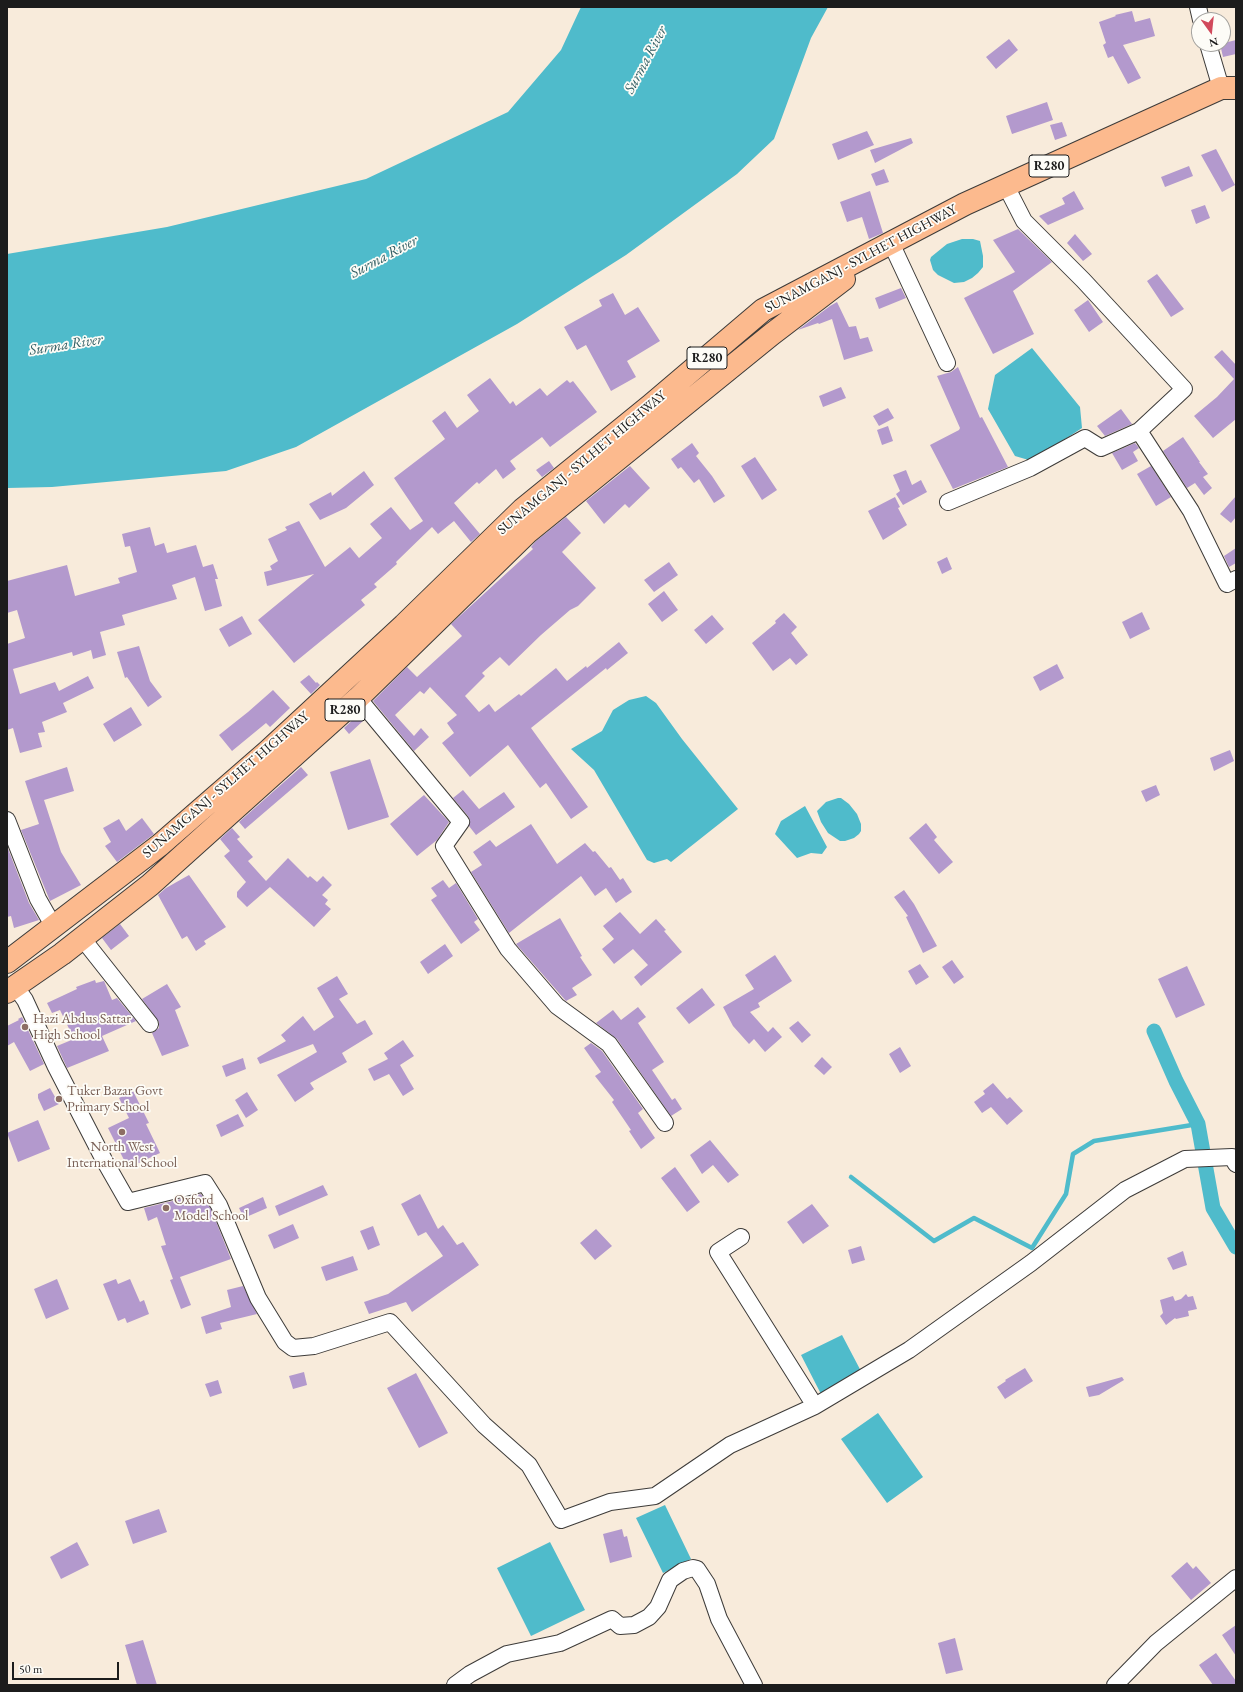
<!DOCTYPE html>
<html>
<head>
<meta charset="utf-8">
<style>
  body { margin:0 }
  #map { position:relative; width:1243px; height:1692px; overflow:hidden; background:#f8ebdb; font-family:"EB Garamond",serif }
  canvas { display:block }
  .frame { position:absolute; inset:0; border:8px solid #1c1c1c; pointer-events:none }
  .north { position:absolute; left:1191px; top:12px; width:40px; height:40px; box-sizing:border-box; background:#fdfcf7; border:1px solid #a3a29f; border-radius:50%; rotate:165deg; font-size:11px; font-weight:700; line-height:16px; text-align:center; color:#1c1c1c }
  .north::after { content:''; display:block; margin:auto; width:14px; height:18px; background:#d1495b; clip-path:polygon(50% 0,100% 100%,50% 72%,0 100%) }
  .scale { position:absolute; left:12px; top:1662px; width:107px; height:18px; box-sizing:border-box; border:2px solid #1c1c1c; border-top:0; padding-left:5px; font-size:12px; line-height:14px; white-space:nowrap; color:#1c1c1c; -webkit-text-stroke:3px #fdfcf7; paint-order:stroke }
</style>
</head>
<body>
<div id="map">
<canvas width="1243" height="1692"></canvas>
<div class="frame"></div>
<div class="north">N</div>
<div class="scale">50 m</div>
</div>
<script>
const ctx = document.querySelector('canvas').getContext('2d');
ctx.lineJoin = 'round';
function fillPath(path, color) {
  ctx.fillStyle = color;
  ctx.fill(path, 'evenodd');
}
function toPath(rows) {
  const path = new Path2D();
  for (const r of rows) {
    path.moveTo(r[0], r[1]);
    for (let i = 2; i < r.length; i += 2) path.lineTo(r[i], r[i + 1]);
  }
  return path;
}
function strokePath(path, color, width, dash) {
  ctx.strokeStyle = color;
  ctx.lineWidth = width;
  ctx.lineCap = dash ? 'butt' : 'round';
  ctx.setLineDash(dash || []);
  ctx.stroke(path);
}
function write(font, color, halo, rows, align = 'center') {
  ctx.font = font + ' "EB Garamond",serif';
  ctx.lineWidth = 3.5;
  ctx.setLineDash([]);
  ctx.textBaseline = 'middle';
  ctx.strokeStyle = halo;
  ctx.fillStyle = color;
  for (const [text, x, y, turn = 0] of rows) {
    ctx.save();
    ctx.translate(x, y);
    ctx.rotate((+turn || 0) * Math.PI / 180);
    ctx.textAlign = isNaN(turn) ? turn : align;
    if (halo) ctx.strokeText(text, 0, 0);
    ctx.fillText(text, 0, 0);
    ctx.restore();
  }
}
fillPath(toPath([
  [581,7,828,7,811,38,774,139,737,174,626,255,517,324,296,447,226,471,52,487,7,488,7,254,167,227,366,179,508,112,561,50],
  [962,239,973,239,980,241,983,256,983,267,978,273,972,278,964,282,954,283,938,275,933,270,930,260,931,257,947,244],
  [1032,348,1080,407,1082,428,1032,461,1015,456,988,409,995,375],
  [646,696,656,703,682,739,738,809,671,862,667,859,654,863,647,860,594,770,571,749,602,731,613,710,629,700],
  [838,798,841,798,849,804,857,814,861,824,861,831,859,834,854,838,845,841,840,841,828,833,821,822,817,811,826,802],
  [805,806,827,847,822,854,811,853,797,858,775,834,781,821],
  [842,1335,863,1375,822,1396,801,1355],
  [878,1413,923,1477,887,1503,841,1439],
  [665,1505,691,1559,663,1573,636,1518],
  [550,1542,585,1610,531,1636,497,1568]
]), '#4fbbcb');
strokePath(toPath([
  [851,1177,934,1241,974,1218,1032,1248,1066,1194,1073,1154,1094,1141,1198,1124]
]), '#4fbbcb', 4.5);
strokePath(toPath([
  [1154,1031,1176,1081,1198,1124,1213,1208,1236,1247]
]), '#4fbbcb', 15);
fillPath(toPath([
  [1132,11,1135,22,1150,18,1155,36,1123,45,1141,78,1128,84,1113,56,1108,58,1103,45,1106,43,1099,22,1116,16,1115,15],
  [1009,39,1018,50,996,69,986,57],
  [1236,40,1236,54,1223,57,1220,44],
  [1047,102,1053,120,1012,134,1006,116],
  [1062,122,1067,136,1055,140,1050,125],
  [867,131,874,145,838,160,832,144],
  [911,138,913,143,875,163,870,150],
  [1216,149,1235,185,1222,192,1201,155],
  [1189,166,1193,176,1165,187,1161,177],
  [884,169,889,182,876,186,871,174],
  [870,191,883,233,869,239,862,217,847,222,840,202],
  [1074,191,1084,209,1048,225,1039,216,1065,204,1062,198],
  [1205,205,1210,218,1196,224,1191,210],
  [1018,229,1052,262,1013,291,1034,334,993,354,964,298,1015,272,993,240],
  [1075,234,1092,254,1083,261,1067,243],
  [1157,274,1184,309,1171,317,1147,281],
  [901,288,906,298,879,309,875,298],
  [613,293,625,315,638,307,660,341,627,361,636,377,611,391,586,345,577,350,564,327,602,306,599,300],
  [1088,300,1103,322,1089,332,1074,310],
  [837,302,849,327,856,326,860,339,868,337,873,351,844,360,832,319,819,324,818,323,798,330,830,306],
  [1222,350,1236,365,1236,419,1213,438,1194,416,1217,397,1234,379,1214,357],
  [958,367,980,418,982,417,1008,467,953,489,930,445,959,430,960,428,937,376,951,372],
  [490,378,510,404,513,401,516,406,540,388,547,396,567,380,570,383,573,381,597,412,550,447,542,437,510,461,516,469,503,479,496,469,479,484,477,482,454,503,480,534,471,542,454,521,438,534,432,527,396,562,397,564,374,584,377,587,361,600,365,605,294,663,258,620,314,574,267,586,264,572,272,570,270,566,278,561,268,539,287,530,285,527,299,521,325,567,350,547,359,558,382,538,370,524,391,507,410,530,423,521,394,478,445,439,432,421,445,411,457,428,479,411,467,395],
  [841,387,846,398,823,407,819,396],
  [888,408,894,418,879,426,873,416],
  [1121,409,1132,424,1105,436,1097,426],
  [888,426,893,441,882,445,877,430],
  [1183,437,1200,462,1199,462,1208,474,1203,477,1212,488,1204,495,1195,483,1187,488,1163,451],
  [692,443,699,453,696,456,712,476,725,496,714,503,699,479,694,483,681,467,678,469,671,459],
  [1135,443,1139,448,1133,452,1138,461,1122,470,1112,453],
  [755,457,777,490,762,500,741,466],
  [549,461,554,468,542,477,536,470],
  [630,466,650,488,629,508,625,504,604,524,586,501],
  [1151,466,1171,497,1156,506,1137,474],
  [906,470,912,485,921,480,927,492,903,505,896,494,900,491,893,475],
  [364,471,374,485,346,508,320,520,309,504,331,492,332,496],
  [1236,496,1236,517,1231,523,1220,514],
  [895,497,900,507,898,508,907,525,883,540,868,511],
  [566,517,581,533,562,552,596,588,578,606,570,610,541,635,509,666,500,657,482,673,485,676,465,696,479,712,489,704,495,712,519,694,521,696,556,668,567,681,586,666,587,668,619,642,628,653,607,670,606,668,531,728,588,807,571,819,546,783,540,788,508,745,470,777,442,743,454,733,447,723,457,715,430,687,424,694,420,691,395,715,414,736,421,728,429,737,414,751,373,701,407,667,417,677,462,636,451,624,533,549,531,547,536,541],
  [150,527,155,546,164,543,167,553,196,545,203,567,213,564,218,579,215,579,222,606,205,611,195,577,172,585,177,599,122,615,125,625,100,632,106,655,93,659,91,650,73,656,72,652,13,669,20,694,55,682,59,691,88,676,94,688,63,703,67,712,42,722,45,732,38,733,42,747,20,753,13,728,7,730,7,644,25,638,17,610,7,613,7,581,67,565,75,596,120,583,118,578,137,572,130,546,125,547,122,534],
  [1236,548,1236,563,1229,567,1224,556],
  [947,557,952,569,942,574,937,562],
  [669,562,678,575,654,592,644,580],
  [664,591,678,610,662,622,648,604],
  [1142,612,1150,629,1130,639,1122,622],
  [784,613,797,627,791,633,808,655,796,665,790,658,773,671,752,643,776,623,775,621],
  [712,615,724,629,706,644,694,630],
  [242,616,252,634,229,647,219,629],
  [139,646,150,681,162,697,148,707,127,677,125,678,117,652],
  [1057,664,1064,678,1040,691,1033,677],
  [309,675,316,683,317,682,320,685,311,694,300,682],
  [273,690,290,708,270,727,266,723,232,751,219,735,248,712],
  [131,707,142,725,114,742,103,724],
  [359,714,364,720,349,734,344,728],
  [1230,750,1234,761,1214,771,1210,758],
  [370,759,389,817,348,830,330,772],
  [67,767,74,791,44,800,61,852,81,885,50,901,21,830,39,824,25,781],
  [301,767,308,775,245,829,239,822],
  [1156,785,1160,795,1146,802,1141,791],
  [463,790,479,809,504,792,515,807,476,835,469,826,470,820,468,816,453,798],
  [424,795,449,822,437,840,417,856,390,824],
  [142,818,154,834,117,862,105,846,111,842,103,828,119,819,126,831],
  [926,823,937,837,934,840,953,862,939,874,909,838],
  [531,824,557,864,585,843,593,852,595,851,609,868,611,867,620,880,623,878,632,892,616,903,606,888,595,896,581,876,509,933,471,872,482,865,473,852,490,840,496,847],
  [232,828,240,837,237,839,253,857,248,861,266,881,288,858,308,878,310,876,317,882,323,876,332,885,322,895,328,900,325,904,331,909,314,927,270,887,247,907,237,897,237,892,246,882,224,856,230,851,220,839],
  [7,846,29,903,39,920,14,928,11,916,7,917],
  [189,875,226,927,204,941,206,944,196,951,187,936,182,939,158,895,166,888],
  [443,880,449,888,456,883,478,919,474,922,480,930,461,944,431,900,437,896,431,888],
  [904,890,914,904,937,946,923,953,906,917,908,916,894,897],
  [620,912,640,934,656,919,666,930,664,931,682,952,641,986,634,977,648,965,633,949,614,964,602,949,614,939,603,926],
  [560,918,582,956,580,957,592,975,572,988,577,995,566,1001,516,944],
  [120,924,129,936,111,950,102,938],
  [445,944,453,956,428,974,420,962],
  [775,955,792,981,758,1003,760,1007,750,1012,768,1032,773,1027,782,1037,765,1052,754,1039,749,1044,733,1026,723,1007,754,989,745,975],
  [952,960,964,977,954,984,942,967],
  [920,964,929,977,916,985,908,971],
  [1187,966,1205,1005,1176,1018,1158,979],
  [337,976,348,994,339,999,357,1024,365,1020,373,1034,342,1053,347,1062,310,1083,314,1089,295,1102,277,1075,317,1052,313,1044,260,1064,257,1058,286,1041,281,1035,303,1016,314,1031,334,1017,317,988],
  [95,980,96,983,104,981,112,1000,117,998,136,1021,102,1036,109,1051,67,1068,57,1046,74,1039,60,1010,52,1013,47,1003,77,989,76,987],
  [167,984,181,1007,175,1010,189,1046,162,1056,152,1033,159,1028,159,1022,142,999],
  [702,988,715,1005,689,1024,676,1008],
  [638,1007,646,1017,638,1023,664,1062,652,1070,672,1100,675,1098,682,1109,671,1116,617,1039,596,1023,613,1010,621,1020],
  [22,1017,44,1064,30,1071,14,1042,7,1046,7,1026,19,1020,18,1019],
  [798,1021,811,1035,802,1043,789,1028],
  [403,1040,414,1056,400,1065,414,1089,403,1096,389,1074,374,1081,368,1069,388,1059,384,1053],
  [591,1043,602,1051,643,1109,638,1113,655,1138,641,1149,629,1131,631,1130,612,1102,614,1100,595,1076,601,1072,584,1048],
  [900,1047,911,1066,900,1073,889,1054],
  [822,1057,832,1067,824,1075,814,1066],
  [243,1058,246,1069,226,1077,222,1066],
  [993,1083,1007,1099,1010,1097,1023,1111,1007,1125,991,1107,982,1113,974,1102,985,1094,983,1091],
  [50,1088,59,1104,44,1111,38,1098,38,1094],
  [133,1091,149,1123,146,1124,160,1153,128,1168,108,1128,129,1118,119,1098],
  [247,1092,258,1110,246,1118,235,1100],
  [238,1114,244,1126,221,1137,216,1125],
  [38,1120,50,1149,18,1162,7,1133],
  [710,1140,739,1175,728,1183,713,1165,702,1174,690,1155],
  [675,1167,700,1202,687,1212,661,1178],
  [323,1185,328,1195,279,1216,275,1206],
  [201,1194,211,1209,231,1259,180,1277,191,1305,181,1309,170,1280,173,1279,161,1246,166,1245,157,1217,148,1221,144,1208],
  [420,1194,438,1229,443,1225,457,1245,463,1242,479,1265,412,1312,406,1302,369,1314,364,1302,388,1294,443,1256,426,1232,418,1236,401,1204],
  [263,1197,267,1208,244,1218,239,1208],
  [812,1204,829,1226,803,1244,787,1222],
  [293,1224,299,1238,274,1249,268,1235],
  [373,1226,380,1245,368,1250,360,1231],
  [596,1229,612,1246,595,1260,580,1243],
  [861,1246,865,1260,852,1264,848,1250],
  [1183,1251,1187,1265,1173,1270,1167,1258],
  [353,1256,358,1270,326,1281,321,1267],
  [57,1279,69,1309,46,1319,34,1289],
  [116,1279,118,1284,130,1279,140,1302,144,1300,149,1314,127,1323,125,1318,118,1321,103,1284],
  [243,1286,257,1314,220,1323,222,1329,206,1334,201,1317,231,1307,227,1290],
  [1186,1294,1188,1297,1193,1296,1197,1309,1188,1311,1189,1316,1176,1319,1175,1318,1166,1325,1160,1316,1163,1313,1160,1300,1173,1296,1175,1301,1181,1299],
  [1025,1368,1033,1381,1005,1399,997,1387,1006,1381,1005,1380],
  [304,1372,307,1385,293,1389,289,1376],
  [416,1373,448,1433,419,1448,387,1388],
  [1122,1377,1124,1380,1099,1395,1089,1397,1086,1387],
  [218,1380,222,1393,210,1397,205,1384],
  [159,1509,167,1532,133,1544,125,1521],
  [622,1529,624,1537,627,1536,632,1557,610,1563,603,1534],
  [77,1542,89,1565,61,1579,50,1557],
  [1187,1562,1193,1569,1196,1566,1211,1583,1191,1600,1171,1576],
  [1236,1625,1236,1656,1222,1635],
  [955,1638,963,1670,946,1674,938,1643],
  [143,1640,157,1685,137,1685,125,1645],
  [1216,1653,1236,1681,1236,1685,1213,1685,1199,1665]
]), '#b399cd');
const minor = toPath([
  [1198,7,1201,20],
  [1208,44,1221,88],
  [1006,186,1024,221,1083,280,1184,389,1139,431,1191,511,1227,584,1236,579],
  [891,243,947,363],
  [948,502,1030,468,1085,438,1101,448,1139,431],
  [358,698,461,822,444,846,508,949,557,1006,609,1044,665,1123],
  [7,820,38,899,54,927],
  [82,938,150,1024],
  [15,986,25,1000,55,1065,104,1160,128,1202,205,1183,219,1205,258,1298,285,1342,293,1348,314,1346,390,1322,484,1425,529,1465,561,1520,610,1502,655,1496,730,1445,815,1406],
  [741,1237,718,1252,815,1406,909,1350,1031,1263,1125,1190,1185,1159,1232,1157,1236,1164],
  [455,1685,470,1674,507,1654,560,1643,612,1619,620,1626,634,1625,649,1617,658,1607,670,1580,683,1571,693,1568,697,1569,707,1584,719,1619,754,1685],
  [1115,1685,1156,1643,1236,1578]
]);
const primary = toPath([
  [7,962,160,845,268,751,404,625,523,509,651,405,763,310,965,204,1221,88,1236,88],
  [7,992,62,954,150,885,358,698,528,532,772,334,844,279]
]);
strokePath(minor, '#3d3b39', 18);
strokePath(primary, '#3d3b39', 24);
strokePath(minor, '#fff', 16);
strokePath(primary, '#fcba8e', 22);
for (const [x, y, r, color] of [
  [25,1027,4,"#8d6e63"],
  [59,1099,4,"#8d6e63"],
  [122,1132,4,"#8d6e63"],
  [166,1208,4,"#8d6e63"]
]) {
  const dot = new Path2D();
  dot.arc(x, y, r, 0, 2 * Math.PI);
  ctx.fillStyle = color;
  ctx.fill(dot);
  strokePath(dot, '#fdfcf7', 1.5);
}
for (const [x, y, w] of [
  [1049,166,40],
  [707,358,40],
  [345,710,40]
]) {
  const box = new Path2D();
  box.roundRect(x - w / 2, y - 11, w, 22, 3);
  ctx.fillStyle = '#fdfcf7';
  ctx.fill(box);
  strokePath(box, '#1c1c1c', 1);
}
write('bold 13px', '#1c1c1c', null, [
  ["R280",1049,166],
  ["R280",707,358],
  ["R280",345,710]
]);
write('14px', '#1c1c1c', '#fdfcf7', [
  ["SUNAMGANJ - SYLHET HIGHWAY",861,259,-28],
  ["SUNAMGANJ - SYLHET HIGHWAY",582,463,-40],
  ["SUNAMGANJ - SYLHET HIGHWAY",226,785,-41]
]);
write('14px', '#785e54', '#fdfcf7', [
  ["Hazi Abdus Sattar",33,1019],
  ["High School",33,1035],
  ["Tuker Bazar Govt",67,1091],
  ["Primary School",67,1107],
  ["North West",122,1147,"center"],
  ["International School",122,1163,"center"],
  ["Oxford",174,1200],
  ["Model School",174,1216]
], 'left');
write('italic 15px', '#305c62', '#fdfcf7', [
  ["Surma River",646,60,-62],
  ["Surma River",384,257,-28],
  ["Surma River",66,345,-9]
]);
</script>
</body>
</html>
